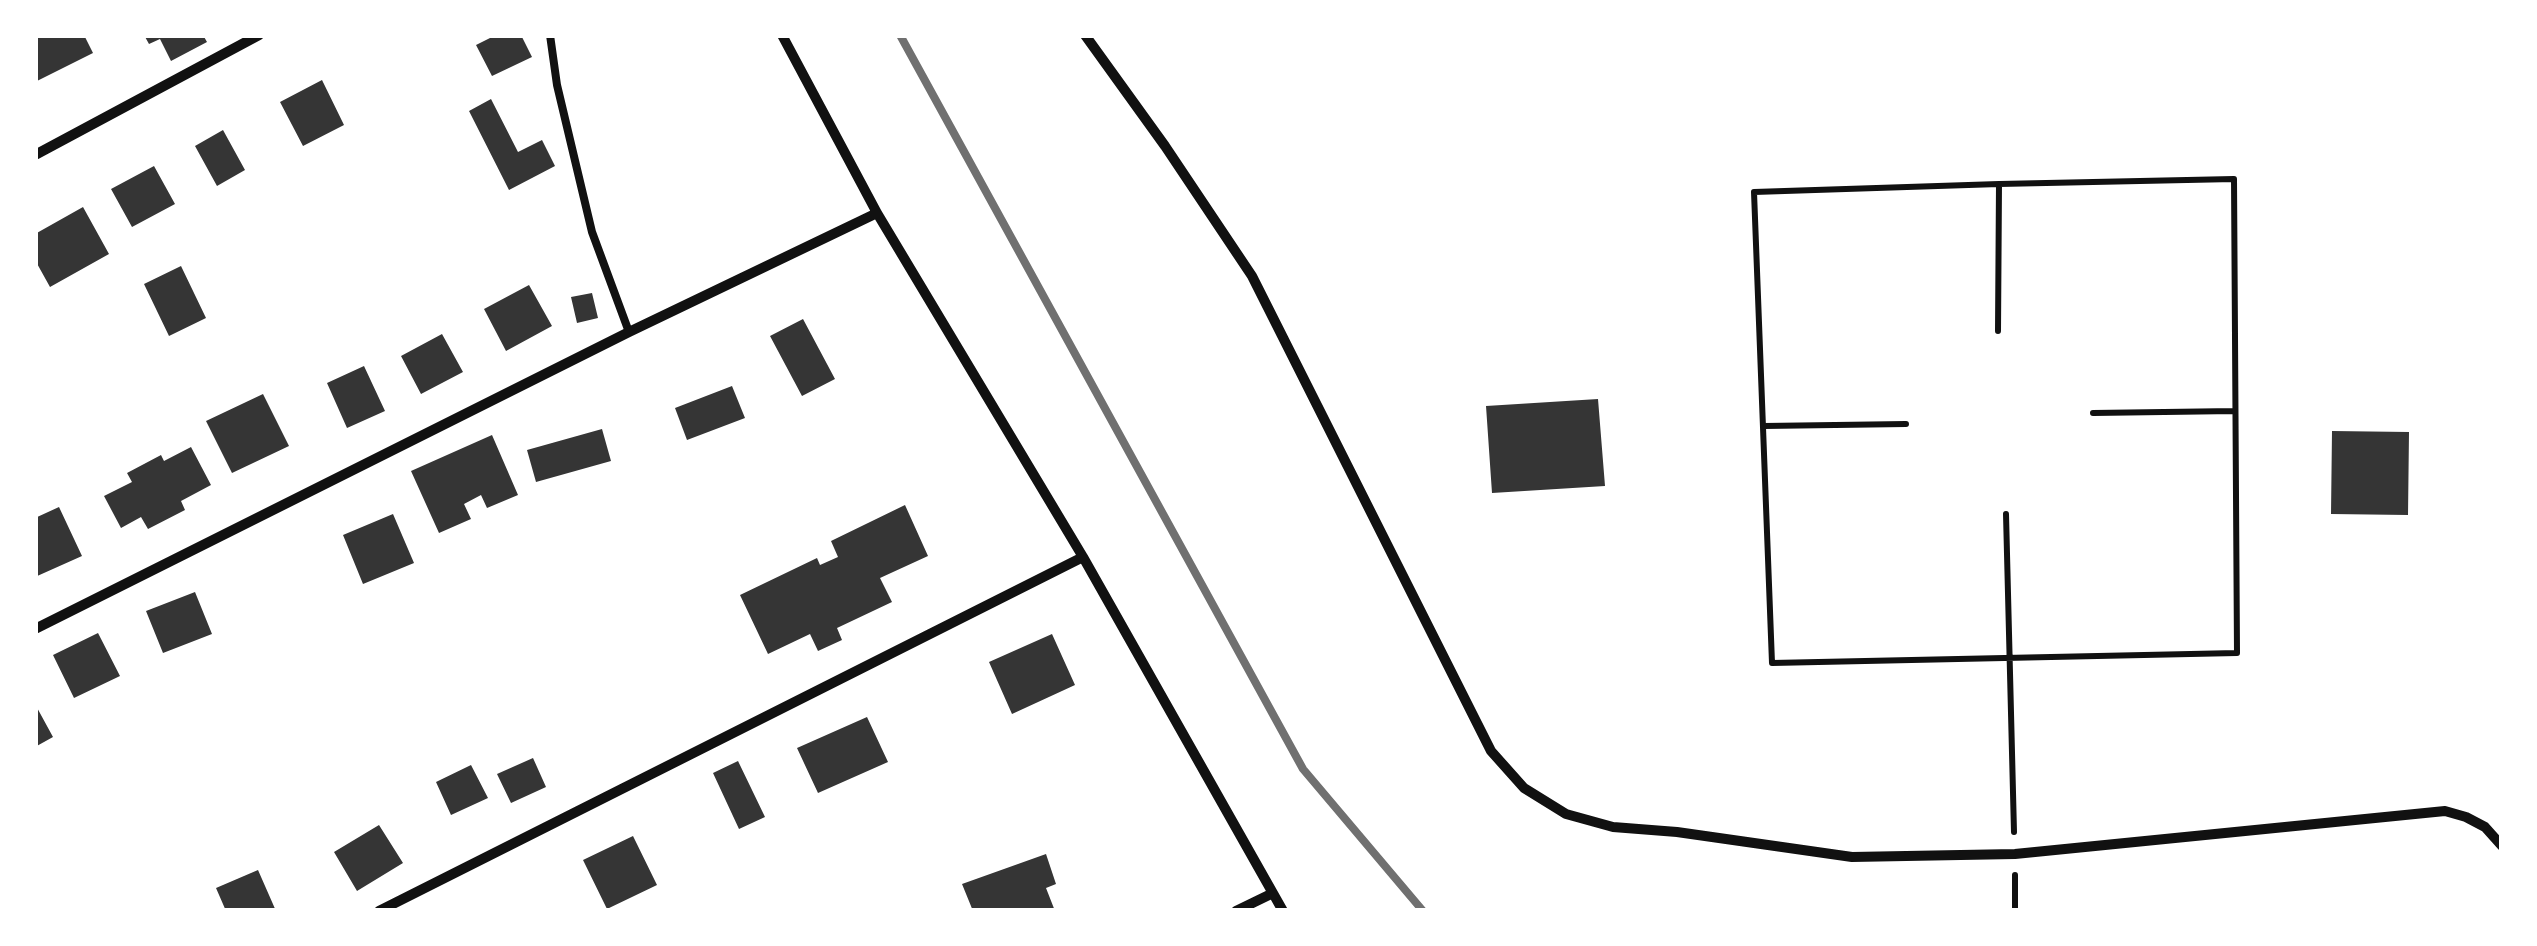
<!DOCTYPE html>
<html>
<head>
<meta charset="utf-8">
<style>
  body { margin:0 }
  #map { position:relative; width:2537px; height:946px; overflow:hidden; background:#fff; font-family:"Exo 2",sans-serif }
  canvas { display:block }
  .frame { position:absolute; inset:0; border:38px solid #fff; pointer-events:none }
</style>
</head>
<body>
<div id="map">
<canvas width="2537" height="946"></canvas>
<div class="frame"></div>
</div>
<script>
const ctx = document.querySelector('canvas').getContext('2d');
ctx.lineJoin = 'round';
function fillPath(path, color) {
  ctx.fillStyle = color;
  ctx.fill(path, 'evenodd');
}
function toPath(rows) {
  const path = new Path2D();
  for (const r of rows) {
    path.moveTo(r[0], r[1]);
    for (let i = 2; i < r.length; i += 2) path.lineTo(r[i], r[i + 1]);
  }
  return path;
}
function strokePath(path, color, width, dash) {
  ctx.strokeStyle = color;
  ctx.lineWidth = width;
  ctx.lineCap = dash ? 'butt' : 'round';
  ctx.setLineDash(dash || []);
  ctx.stroke(path);
}
fillPath(toPath([
  [35,35,84,35,93,53,35,82],
  [144,35,203,35,207,42,171,61,160,39,149,44],
  [496,35,521,35,532,57,492,76,476,45],
  [322,80,344,125,303,146,280,102],
  [491,99,518,152,542,140,555,166,509,190,469,111],
  [223,130,245,170,217,186,195,146],
  [154,166,175,204,132,227,111,189],
  [83,207,109,254,50,287,35,260,35,234],
  [181,266,206,318,169,336,144,284],
  [529,285,552,326,506,351,484,309],
  [592,293,598,318,577,323,571,297],
  [803,319,835,379,802,396,770,336],
  [442,334,463,372,421,394,401,356],
  [364,366,385,411,347,428,327,383],
  [732,386,745,418,687,440,675,408],
  [263,394,289,446,232,473,206,421],
  [1598,399,1605,486,1492,493,1486,406],
  [602,429,611,461,536,482,527,450],
  [2332,431,2409,432,2408,515,2331,514],
  [492,435,518,495,487,508,481,495,464,504,471,519,439,533,411,471],
  [191,447,211,485,181,501,185,510,148,529,141,517,121,528,104,496,132,482,127,473,161,455,164,461],
  [905,505,928,556,880,578,892,602,837,628,842,640,818,651,810,634,768,654,740,595,817,558,820,565,838,557,831,541],
  [59,507,82,556,35,577,35,518],
  [393,514,414,563,363,584,343,535],
  [195,592,212,634,163,653,146,611],
  [98,633,120,676,74,698,53,655],
  [1052,634,1075,685,1012,714,989,662],
  [35,704,53,737,35,747],
  [867,717,888,762,818,793,797,748],
  [533,758,546,787,511,803,497,774],
  [738,761,765,817,739,829,713,773],
  [471,765,488,798,451,815,436,782],
  [379,825,403,863,357,891,334,852],
  [633,836,657,885,607,909,583,860],
  [1046,854,1056,884,1046,888,1055,911,973,911,962,884],
  [258,870,276,911,226,911,216,888]
]), '#353535');
strokePath(toPath([
  [1998,331,1999,184,1754,192,1772,663,2237,653,2234,179,1999,184],
  [2093,413,2235,411],
  [1764,426,1906,424],
  [2006,514,2014,832],
  [2015,875,2015,911]
]), '#111', 6);
strokePath(toPath([
  [550,35,557,85,592,232,629,332]
]), '#111', 8);
strokePath(toPath([
  [782,35,877,213,1083,557,1283,911],
  [1085,35,1165,146,1252,276,1491,751,1524,788,1566,814,1613,827,1677,832,1852,857,2015,854,2445,811,2466,817,2485,827,2502,846],
  [35,155,259,35],
  [35,629,629,332,877,213],
  [379,911,1083,557],
  [1236,911,1271,894]
]), '#111', 10);
strokePath(toPath([
  [900,35,1303,769,1423,911]
]), '#707070', 8);
</script>
</body>
</html>
